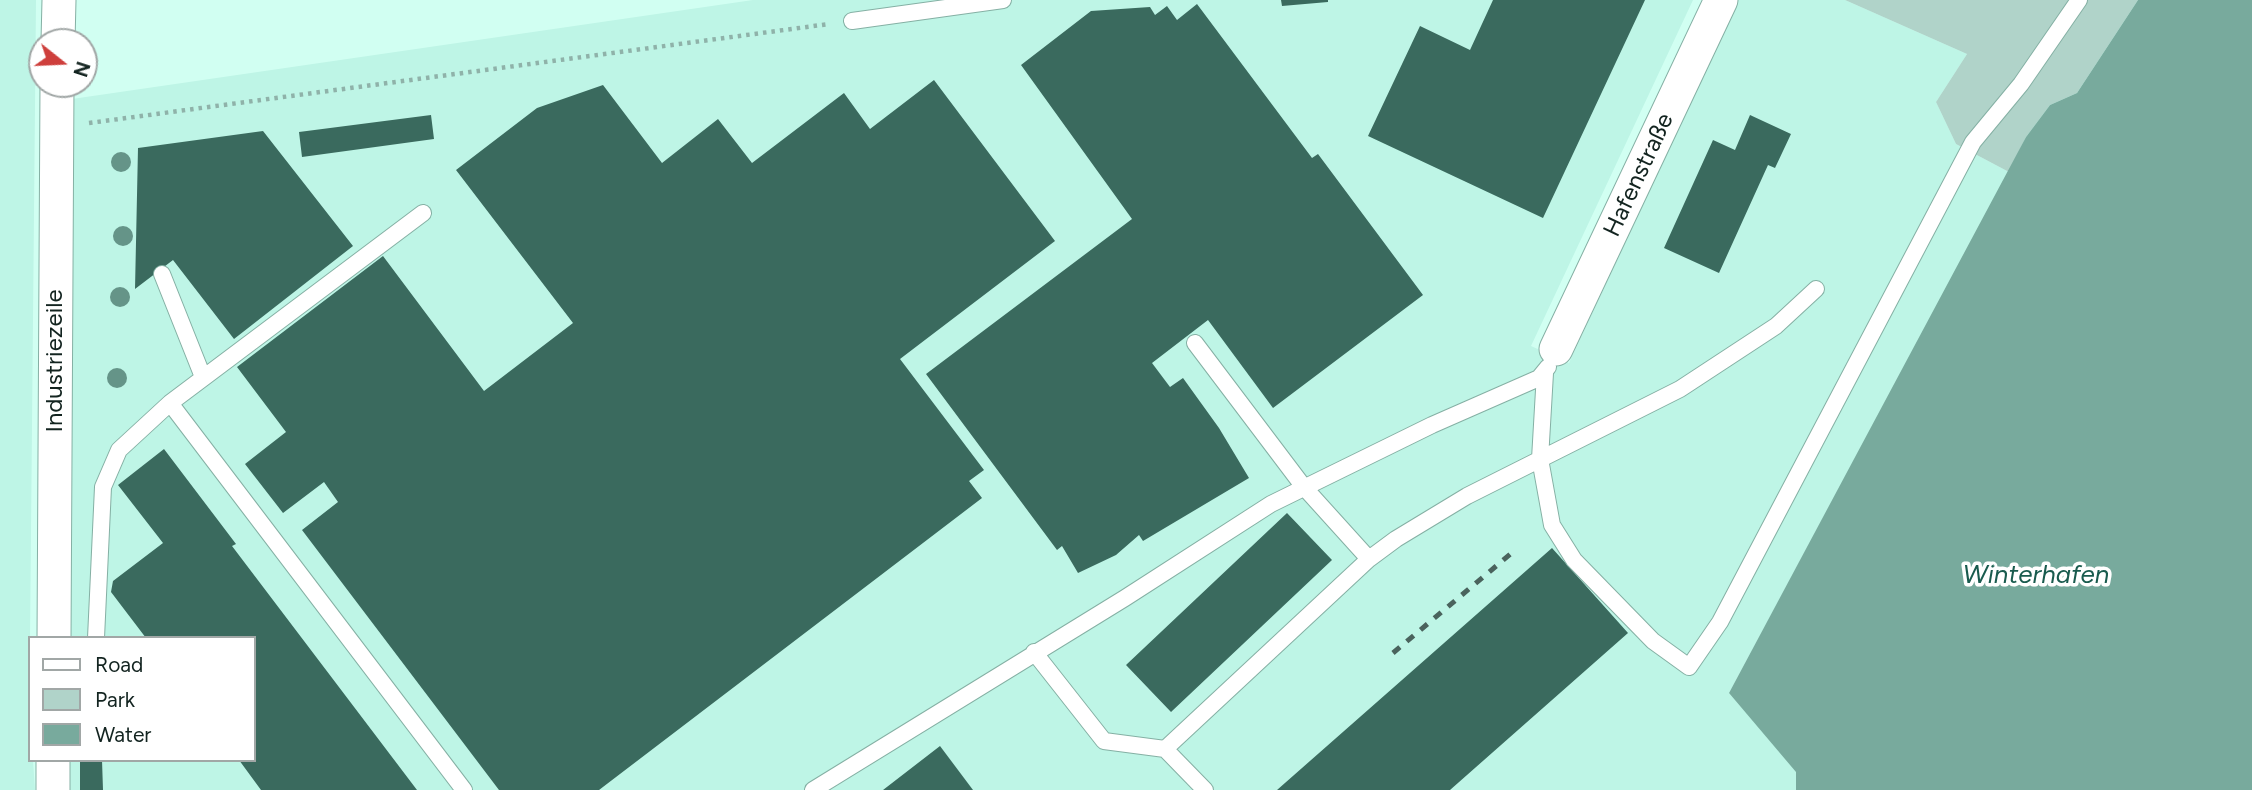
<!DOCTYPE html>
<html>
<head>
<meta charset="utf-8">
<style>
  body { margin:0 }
  #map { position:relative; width:2252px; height:790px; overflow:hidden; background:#d1fff2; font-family:Figtree,sans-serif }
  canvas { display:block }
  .legend { position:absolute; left:28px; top:636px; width:228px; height:126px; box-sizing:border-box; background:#fff; border:2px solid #a1a7a6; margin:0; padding:9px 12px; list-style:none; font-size:21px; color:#132420 }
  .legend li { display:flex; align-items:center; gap:14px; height:35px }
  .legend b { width:35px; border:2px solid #a1a7a6 }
  .north { position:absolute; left:28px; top:28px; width:70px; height:70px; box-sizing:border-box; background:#fff; border:2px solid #a1a7a6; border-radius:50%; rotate:108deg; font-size:19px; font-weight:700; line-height:28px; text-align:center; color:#132420 }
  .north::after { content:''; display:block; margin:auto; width:24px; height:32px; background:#ce3f3c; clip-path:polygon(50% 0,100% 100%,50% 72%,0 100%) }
</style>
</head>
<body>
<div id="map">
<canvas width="2252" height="790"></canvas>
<ul class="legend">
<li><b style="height:9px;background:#fff"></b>Road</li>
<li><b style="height:19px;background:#b0d3c9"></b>Park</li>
<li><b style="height:19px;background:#78aa9d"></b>Water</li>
</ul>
<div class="north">N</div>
</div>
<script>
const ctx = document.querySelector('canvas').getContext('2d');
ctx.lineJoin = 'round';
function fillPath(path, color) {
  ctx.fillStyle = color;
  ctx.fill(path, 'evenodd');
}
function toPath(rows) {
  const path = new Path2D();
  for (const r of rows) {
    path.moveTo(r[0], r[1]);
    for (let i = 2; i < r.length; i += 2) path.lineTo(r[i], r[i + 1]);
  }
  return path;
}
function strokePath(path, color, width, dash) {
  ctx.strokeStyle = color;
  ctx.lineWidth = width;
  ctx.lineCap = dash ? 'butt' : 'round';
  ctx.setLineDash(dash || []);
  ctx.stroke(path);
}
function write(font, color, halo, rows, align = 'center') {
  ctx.font = font + ' Figtree,sans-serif';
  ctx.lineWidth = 7;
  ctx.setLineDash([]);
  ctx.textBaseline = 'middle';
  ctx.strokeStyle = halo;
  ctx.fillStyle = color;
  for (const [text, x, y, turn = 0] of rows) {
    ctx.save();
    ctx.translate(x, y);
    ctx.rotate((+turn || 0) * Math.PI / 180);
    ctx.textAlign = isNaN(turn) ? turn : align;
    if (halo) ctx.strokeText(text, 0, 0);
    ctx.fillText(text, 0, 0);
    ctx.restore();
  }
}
fillPath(toPath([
  [0,0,36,0,30,638,30,760,33,760,35,790,0,790],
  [753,0,1693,0,1531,346,1569,363,1738,0,1845,0,1967,54,1936,102,1956,144,2009,172,1729,693,1797,772,1796,790,67,790,66,760,254,760,254,638,63,638,72,99]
]), '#bef5e6');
fillPath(toPath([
  [1845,0,2138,0,2077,93,2050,105,2026,137,2009,172,1956,144,1936,102,1967,54]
]), '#b0d3c9');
fillPath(toPath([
  [2138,0,2252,0,2252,790,1796,790,1796,772,1729,693,2026,137,2050,105,2077,93]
]), '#78aa9d');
fillPath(toPath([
  [1281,0,1328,0,1328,2,1282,6],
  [1493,0,1645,0,1543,218,1368,136,1420,26,1470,50],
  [1197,4,1312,158,1318,154,1423,295,1273,408,1208,320,1152,363,1170,387,1183,378,1219,428,1249,478,1143,541,1139,535,1116,555,1078,573,1062,546,1057,550,926,374,1132,219,1021,65,1091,11,1150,7,1155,15,1167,6,1177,20],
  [934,80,1055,241,900,359,984,470,969,481,982,498,599,790,499,790,302,530,338,502,324,482,283,513,245,464,286,432,237,367,383,256,484,391,573,323,456,170,537,108,603,85,662,163,718,119,752,163,844,93,870,129],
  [431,115,434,139,302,157,299,132],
  [1750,115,1791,134,1775,168,1768,165,1719,273,1664,248,1713,140,1735,150],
  [263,131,353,246,234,339,173,260,135,289,138,148],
  [164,449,236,544,232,546,417,790,261,790,239,760,254,760,254,638,146,638,111,592,113,581,163,543,118,485],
  [1287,513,1332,560,1171,712,1126,665],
  [1552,548,1628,633,1450,790,1277,790],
  [940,746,973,790,883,790],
  [80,760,102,760,103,790,80,790]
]), '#3a6a5e');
const service = toPath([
  [852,21,1003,0],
  [162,274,203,377],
  [1195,343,1303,486,1369,559],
  [1545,373,1540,459,1552,525,1574,560,1653,641,1689,667,1720,622,1973,142,2021,84,2079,0],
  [170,403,423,213],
  [96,638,103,487,119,450,170,403,464,790],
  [1034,652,1104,741,1165,749,1369,559,1396,539,1467,496,1680,389,1776,326,1816,289],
  [1165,749,1205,790],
  [813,790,1125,598,1271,504,1432,425,1539,378,1548,367]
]);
const minor = toPath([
  [58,42,59,0],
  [1556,349,1721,0],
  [54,638,57,84],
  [53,790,53,760]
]);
strokePath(service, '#85b0a4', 18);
strokePath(minor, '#85b0a4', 35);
strokePath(toPath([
  [89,123,829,24]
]), '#8fb2a9', 4.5, [3.5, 5]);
strokePath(service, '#fff', 16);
strokePath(minor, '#fff', 33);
strokePath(toPath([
  [1393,653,1514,551]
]), '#4a635d', 5, [9, 9]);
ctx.fillStyle = '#659488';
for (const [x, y] of [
  [121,162],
  [123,236],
  [120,297],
  [117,378]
]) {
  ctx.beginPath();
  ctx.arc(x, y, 10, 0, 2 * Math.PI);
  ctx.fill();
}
write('24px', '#132420', '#fff', [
  ["Hafenstraße",1639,175,-65],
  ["Industriezeile",55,361,-90]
]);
write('italic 26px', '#195b4e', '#fff', [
  ["Winterhafen",2036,575]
]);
</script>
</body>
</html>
